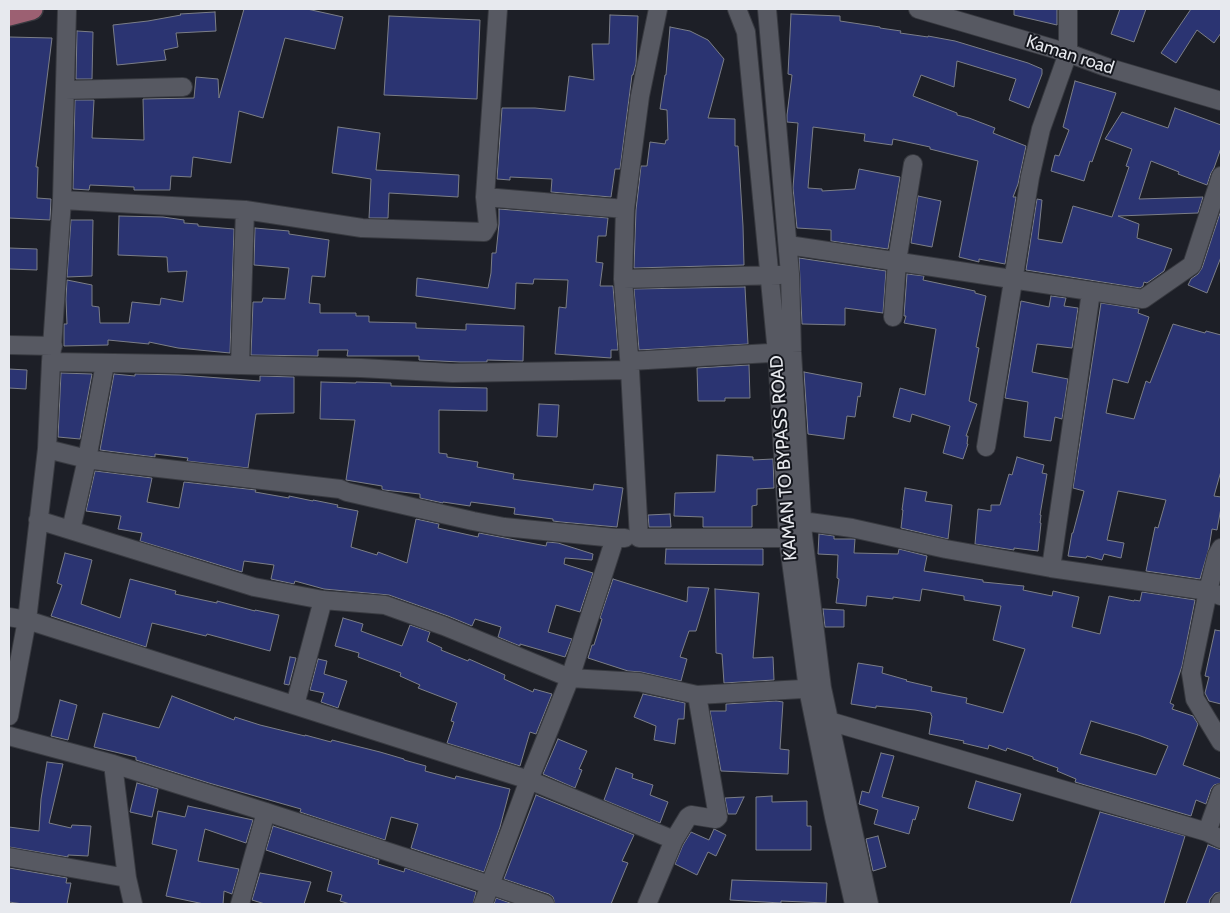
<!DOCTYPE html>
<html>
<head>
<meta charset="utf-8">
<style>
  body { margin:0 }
  #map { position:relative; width:1230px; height:913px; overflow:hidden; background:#1d1f27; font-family:Cabin,sans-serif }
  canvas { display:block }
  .frame { position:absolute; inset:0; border:10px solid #e7e9ee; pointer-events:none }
</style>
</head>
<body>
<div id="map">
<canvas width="1230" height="913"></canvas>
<div class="frame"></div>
</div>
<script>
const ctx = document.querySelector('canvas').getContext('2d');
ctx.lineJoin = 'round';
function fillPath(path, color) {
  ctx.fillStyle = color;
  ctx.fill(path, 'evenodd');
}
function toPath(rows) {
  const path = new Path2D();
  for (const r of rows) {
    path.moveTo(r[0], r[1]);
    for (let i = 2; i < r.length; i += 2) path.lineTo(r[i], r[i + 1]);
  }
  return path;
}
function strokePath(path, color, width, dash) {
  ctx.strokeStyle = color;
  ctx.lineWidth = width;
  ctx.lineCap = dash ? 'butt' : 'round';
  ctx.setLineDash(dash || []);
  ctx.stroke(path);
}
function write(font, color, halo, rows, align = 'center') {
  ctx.font = font + ' Cabin,sans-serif';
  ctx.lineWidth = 4;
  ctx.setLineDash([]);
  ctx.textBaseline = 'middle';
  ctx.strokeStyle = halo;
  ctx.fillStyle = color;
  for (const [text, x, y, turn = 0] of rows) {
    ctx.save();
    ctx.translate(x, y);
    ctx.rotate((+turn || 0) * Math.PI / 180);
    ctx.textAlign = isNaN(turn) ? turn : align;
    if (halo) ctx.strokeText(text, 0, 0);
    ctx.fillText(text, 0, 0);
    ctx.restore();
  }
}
const building = toPath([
  [244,9,307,9,343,17,335,49,285,38,263,118,239,111,231,163,193,157,191,177,171,176,170,190,134,190,134,187,90,185,89,190,73,189,75,100,94,100,92,138,144,140,143,99,194,98,196,77,218,79,219,98,244,9],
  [1014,9,1057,9,1057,25,1014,15,1014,9],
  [1120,9,1146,9,1134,42,1111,34,1120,9],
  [1191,9,1221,9,1221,33,1214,43,1197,30,1176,63,1161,53,1191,9],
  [215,12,216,31,176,33,178,47,164,50,166,60,117,65,113,25,148,21,181,15,180,14,215,12],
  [791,14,840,16,840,21,880,27,880,28,901,31,900,33,928,37,928,36,955,41,1028,63,1042,69,1042,74,1029,108,1009,100,1016,79,957,61,954,87,921,75,913,96,957,113,957,115,969,118,995,128,993,133,1026,146,1018,184,1013,197,1016,197,1005,264,979,259,979,262,959,257,978,161,930,149,930,147,893,139,892,145,864,141,865,134,813,127,808,188,822,189,822,191,855,189,859,169,900,177,888,249,831,241,831,230,797,228,793,188,798,123,787,122,787,115,792,75,788,74,791,14],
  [610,15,638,16,636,64,633,75,632,75,620,169,615,169,611,197,551,192,552,179,510,177,510,180,497,179,502,108,535,108,565,111,569,76,594,80,592,44,609,44,610,15],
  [389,16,480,20,477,99,384,95,389,16],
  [670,27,690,31,708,40,724,59,708,118,735,119,735,146,738,146,743,226,744,265,634,268,636,210,641,166,647,166,650,142,665,144,666,140,668,140,667,110,660,109,665,75,666,75,670,27],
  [77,31,93,32,92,79,76,79,77,31],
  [9,37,52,38,36,167,38,167,37,198,51,199,50,220,9,218,9,37],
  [1075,81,1116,93,1092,162,1090,161,1084,181,1051,171,1055,155,1059,156,1069,130,1063,127,1075,81],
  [1175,108,1221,125,1221,148,1214,168,1211,173,1207,185,1178,174,1179,172,1151,161,1139,199,1203,197,1198,213,1118,216,1139,224,1137,238,1172,249,1164,271,1147,283,1144,282,1143,286,1140,288,1026,270,1037,199,1042,200,1038,239,1062,243,1073,206,1112,217,1129,167,1126,166,1132,149,1105,139,1122,112,1168,128,1175,108],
  [338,127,380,133,376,170,459,175,458,197,389,193,388,218,369,218,371,179,332,173,338,127],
  [918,196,941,201,932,247,911,243,918,196],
  [499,209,608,218,606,236,598,236,596,262,603,263,600,286,613,286,618,350,611,350,611,358,555,354,559,307,566,308,568,280,534,279,533,284,516,283,515,309,416,296,417,278,488,288,491,273,492,253,496,253,499,224,499,209],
  [1221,210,1221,257,1207,293,1188,285,1191,279,1198,274,1202,268,1221,210],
  [119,216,163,217,184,220,184,223,198,224,198,226,234,229,230,353,178,348,149,342,149,344,108,340,108,345,64,346,64,324,67,324,66,299,67,280,92,285,92,306,99,307,100,323,129,323,132,302,160,305,161,298,183,302,187,271,168,272,167,257,118,255,119,216],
  [71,220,93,220,92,276,67,277,71,220],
  [255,228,289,231,289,234,329,240,325,277,312,276,309,303,320,304,320,313,356,313,356,316,369,316,369,322,416,323,416,328,466,330,466,324,524,326,523,361,487,360,487,362,460,362,419,360,419,356,347,356,348,350,318,350,318,356,251,355,253,302,262,302,263,298,285,299,289,268,254,265,255,228],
  [9,248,37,249,37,270,9,269,9,248],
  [799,258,886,271,883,313,845,308,845,325,802,324,799,258],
  [907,274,924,276,923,280,975,291,975,293,986,296,976,347,979,348,969,401,977,404,966,436,968,436,967,444,968,444,963,459,943,453,950,426,912,414,910,422,893,417,900,388,925,395,936,329,904,323,906,316,904,316,907,274],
  [745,287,748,344,639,350,634,289,745,287],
  [1051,296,1066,298,1064,306,1078,308,1072,348,1037,344,1032,372,1068,379,1062,419,1055,417,1051,441,1024,437,1028,402,1005,398,1021,301,1049,307,1051,296],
  [1101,303,1139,309,1138,313,1149,317,1128,383,1113,379,1106,413,1134,419,1146,381,1150,383,1173,324,1205,333,1206,331,1221,335,1221,471,1214,496,1221,497,1221,508,1217,530,1212,529,1209,548,1200,579,1146,571,1155,527,1158,528,1166,500,1118,491,1107,540,1124,543,1121,558,1104,554,1102,560,1087,556,1086,558,1068,556,1072,533,1073,533,1084,491,1073,488,1101,303],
  [749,365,750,398,725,398,725,401,698,401,697,368,749,365],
  [9,369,27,370,26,389,9,388,9,369],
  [804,372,862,383,860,397,858,396,855,417,847,416,844,439,808,434,804,372],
  [61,373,92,374,80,439,58,437,61,373],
  [114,374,135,376,135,374,180,375,260,381,260,376,294,377,294,413,256,414,248,468,187,461,188,458,155,454,155,457,100,450,114,374],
  [321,382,356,383,356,382,391,383,391,386,487,388,487,411,439,410,439,453,447,454,447,457,478,462,477,467,514,474,513,479,593,490,594,484,623,488,617,527,561,522,553,521,553,519,514,514,515,508,471,502,470,506,443,502,443,503,420,498,420,494,384,490,382,489,382,486,346,480,355,420,320,419,321,382],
  [539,404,559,405,557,437,537,436,539,404],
  [717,455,753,457,753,460,773,459,774,488,757,489,757,505,752,506,752,527,703,527,703,517,674,516,675,493,715,492,717,455],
  [1017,457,1044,465,1042,473,1047,474,1040,515,1041,515,1040,523,1041,523,1038,551,1014,548,1014,550,975,544,978,509,991,511,991,505,1000,505,1009,474,1012,475,1017,457],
  [95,471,152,478,147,502,179,508,184,482,256,490,255,492,289,498,289,496,313,501,313,500,338,505,337,507,358,511,351,547,377,555,378,552,407,563,416,519,439,524,438,528,478,537,479,533,546,546,547,542,558,543,593,554,592,560,565,558,564,564,593,573,580,612,556,605,548,632,572,639,565,657,520,644,520,646,498,637,501,627,475,619,472,626,448,616,389,595,324,589,295,581,294,584,271,579,274,565,244,561,242,572,140,541,142,533,118,529,121,516,86,511,95,471],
  [905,488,927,492,925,501,952,505,948,539,901,528,903,510,902,510,905,488],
  [670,514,671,527,649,527,648,515,670,514],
  [819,534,834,536,834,539,855,539,854,553,898,554,899,549,927,556,924,571,983,580,983,582,1024,586,1023,590,1052,596,1053,591,1079,597,1072,627,1100,634,1109,596,1134,601,1134,600,1140,601,1142,592,1195,600,1182,666,1170,703,1174,705,1172,709,1193,716,1198,724,1183,765,1221,779,1221,783,1214,785,1211,789,1206,804,1196,800,1191,816,1075,782,1076,779,1057,771,1058,768,1033,759,1033,757,1007,748,1006,751,989,745,988,749,963,743,964,741,929,734,932,716,931,715,931,713,915,710,876,706,876,708,851,704,858,663,883,667,882,673,907,680,906,681,932,687,931,691,967,698,966,703,1003,713,1025,649,993,640,1001,606,964,600,964,596,922,589,920,601,893,597,893,599,867,596,866,606,836,603,839,579,837,578,838,555,818,554,819,534],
  [1091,721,1138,735,1168,746,1156,775,1080,754,1091,721],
  [666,549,763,549,763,565,665,564,666,549],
  [65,553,92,560,81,604,120,618,130,579,176,591,175,594,217,603,217,601,255,611,255,610,279,615,270,651,207,634,206,636,152,623,146,647,51,616,62,585,57,583,65,553],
  [613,579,687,602,688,587,709,588,696,631,689,631,680,657,687,659,681,681,641,672,628,671,588,658,592,645,594,645,602,619,600,618,613,579],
  [715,589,759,593,753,658,773,657,774,680,724,683,722,654,716,653,715,589],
  [823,609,844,610,844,627,825,627,823,609],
  [343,618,363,624,361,631,402,646,410,625,430,632,427,641,442,648,441,650,468,661,469,659,505,675,504,679,533,692,534,689,552,694,536,734,530,732,520,766,447,743,454,722,451,721,457,703,418,688,420,685,400,676,401,673,358,657,359,653,335,646,343,618],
  [1215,630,1221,631,1221,704,1209,701,1205,693,1209,677,1205,676,1215,630],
  [290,657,296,658,289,685,284,684,290,657],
  [318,659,327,661,324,674,347,681,338,708,321,702,324,693,310,690,318,659],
  [643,694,685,703,684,719,678,719,675,744,654,740,656,726,634,717,643,694],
  [172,696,234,720,235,717,260,725,305,736,305,735,331,742,332,740,380,752,404,759,404,760,426,766,425,771,455,779,456,776,510,789,500,827,484,872,411,848,418,824,391,817,385,840,300,812,301,809,209,783,136,760,136,757,94,747,103,713,159,728,172,696],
  [60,700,77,705,68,740,51,736,60,700],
  [776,701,783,702,780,749,789,750,788,774,721,771,710,711,726,711,726,704,776,701],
  [558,739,587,751,579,769,582,770,575,788,543,774,558,739],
  [881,753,894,756,882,797,919,807,915,820,913,819,909,834,874,824,878,810,859,804,862,791,869,793,881,753],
  [47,762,63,764,49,823,71,828,72,825,91,826,88,856,68,855,68,857,9,847,9,827,39,831,41,799,47,762],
  [616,768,633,774,632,778,653,785,650,795,668,802,660,823,604,800,616,768],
  [976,781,1021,794,1013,821,968,808,976,781],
  [137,783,158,789,152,817,130,812,137,783],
  [536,795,634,835,622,861,628,863,611,904,555,904,553,897,549,894,504,879,536,795],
  [772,796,772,802,807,801,807,826,811,826,811,850,756,850,756,797,772,796],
  [744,797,736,814,728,814,725,798,744,797],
  [188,806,253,820,246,843,205,829,198,861,239,869,232,894,224,891,223,904,204,904,166,896,177,850,152,844,158,811,185,817,188,806],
  [1100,812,1185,836,1164,904,1070,904,1100,812],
  [273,826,379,860,378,864,404,872,405,868,476,892,473,904,350,904,340,901,342,895,327,891,332,872,266,850,273,826],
  [714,829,726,835,716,856,708,852,697,875,675,864,683,845,691,832,709,840,714,829],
  [878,836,886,867,873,871,866,839,878,836],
  [1208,845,1221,850,1221,892,1215,893,1210,899,1209,904,1186,904,1208,845],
  [9,868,67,878,66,883,71,883,67,904,23,904,9,902,9,868],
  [260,873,311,882,304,904,265,904,252,900,260,873],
  [732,880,827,883,826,903,781,901,781,903,730,900,732,880],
  [496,898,513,904,494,904,496,898]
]);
fillPath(building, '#2b3472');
strokePath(building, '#7b7e87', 1);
const minor = toPath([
  [658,9,640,96,625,209,623,279,630,370,639,538,788,538],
  [737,9,746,32,777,353,788,538,808,689,834,817,854,904],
  [767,9,790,274,792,352,803,535,822,688,869,904],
  [918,9,1068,53,1106,67,1221,101],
  [65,90,183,87],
  [485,197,625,209],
  [62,200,245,210,362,228,484,232,488,225,485,197,498,9],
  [788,245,1143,299,1192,265,1221,176],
  [623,279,780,275],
  [893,317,897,261,913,164],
  [9,345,53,346],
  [630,361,787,352],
  [51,362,240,365,361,368,453,373,630,370],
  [240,365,245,210],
  [986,447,1030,177,1041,129,1068,53,1068,9],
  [47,449,87,459,116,463,340,489,347,492,473,521,504,527,615,538],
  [38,520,254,587,323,600,385,605,444,626,570,678,639,682,697,695,820,688],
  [802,521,852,528,946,549,1051,568,1208,591,1221,596],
  [71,530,87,459,105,364],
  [1221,548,1217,555,1208,591,1191,673,1195,699,1221,742],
  [1051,568,1091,292],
  [9,617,27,620,529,780,674,840],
  [295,705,323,600],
  [9,716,27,620,47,449,51,362,62,200,67,9],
  [829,721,1207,832,1221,839],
  [9,736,113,764,127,878,133,904],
  [113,764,266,812,490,885,545,904],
  [1207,832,1221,793],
  [9,857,127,878],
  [240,904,266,812],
  [483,904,529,780,570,678,615,538,625,538],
  [647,904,674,840,688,817,691,815,716,819,718,817,697,695],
  [1220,904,1221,902]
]);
const major = toPath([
  [9,15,32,9]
]);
strokePath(minor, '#383a40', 20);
strokePath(major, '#383a40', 24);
strokePath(minor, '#575962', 18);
strokePath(major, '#9c6072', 21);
write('18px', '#e7e9ee', '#14161d', [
  ["Kaman road",1070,55,18],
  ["KAMAN TO BYPASS ROAD",784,458,-94]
]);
</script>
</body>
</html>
